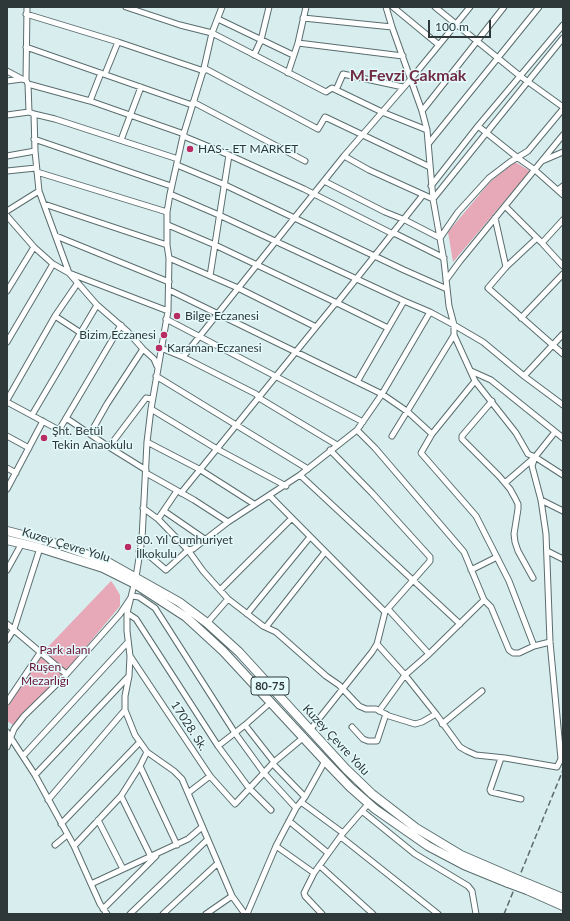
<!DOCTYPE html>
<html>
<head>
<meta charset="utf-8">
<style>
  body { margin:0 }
  #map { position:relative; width:570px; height:921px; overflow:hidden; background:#d8edee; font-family:Lato,sans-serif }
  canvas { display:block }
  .frame { position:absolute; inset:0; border:8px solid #2f3838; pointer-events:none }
  .scale { position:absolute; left:428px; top:20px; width:63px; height:18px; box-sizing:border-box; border:2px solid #2f3838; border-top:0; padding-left:5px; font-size:12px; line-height:14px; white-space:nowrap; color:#2f3838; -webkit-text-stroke:3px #e5fafb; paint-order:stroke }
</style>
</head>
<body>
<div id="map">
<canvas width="570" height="921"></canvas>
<div class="frame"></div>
<div class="scale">100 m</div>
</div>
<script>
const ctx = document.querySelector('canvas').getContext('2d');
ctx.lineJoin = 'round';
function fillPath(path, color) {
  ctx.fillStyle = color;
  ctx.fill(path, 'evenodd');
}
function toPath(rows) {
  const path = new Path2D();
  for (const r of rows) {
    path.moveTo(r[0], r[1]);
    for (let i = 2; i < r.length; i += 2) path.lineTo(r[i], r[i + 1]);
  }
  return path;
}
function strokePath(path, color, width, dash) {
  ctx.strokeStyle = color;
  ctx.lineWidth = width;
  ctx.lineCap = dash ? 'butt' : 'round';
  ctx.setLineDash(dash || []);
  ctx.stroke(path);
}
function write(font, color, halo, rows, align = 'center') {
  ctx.font = font + ' Lato,sans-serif';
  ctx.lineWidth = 3;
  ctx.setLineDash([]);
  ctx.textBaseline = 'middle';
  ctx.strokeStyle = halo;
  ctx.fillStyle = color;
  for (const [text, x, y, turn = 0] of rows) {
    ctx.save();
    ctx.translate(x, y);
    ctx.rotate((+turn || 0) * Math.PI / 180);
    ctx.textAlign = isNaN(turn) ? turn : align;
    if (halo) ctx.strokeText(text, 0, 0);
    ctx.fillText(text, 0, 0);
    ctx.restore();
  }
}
fillPath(toPath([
  [515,162,530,171,453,262,448,232,490,182],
  [111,581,114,585,120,595,120,606,66,671,44,651],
  [42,654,63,673,13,725,7,721,7,708]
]), '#e7a8b7');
const minor = toPath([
  [27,7,26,80,28,84,29,112,34,114,35,151,39,191,69,273,168,311],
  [126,7,180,25,212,33,326,92,332,88,382,112,427,130],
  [222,7,212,33,204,68,183,136,170,194,167,212,167,245,169,258,168,311,151,409,147,442,142,539,136,577,127,613,127,631,130,656,129,676,125,696,125,710,135,735,147,752,174,771,182,779,232,896,245,914],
  [393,7,439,45],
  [435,7,520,76,563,107],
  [26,14,118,42,204,71],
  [303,18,392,27],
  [218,19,293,55],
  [298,43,403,56],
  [26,47,192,105],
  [254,55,261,40,269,7],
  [204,68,318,129,325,117,430,167],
  [7,71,22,79],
  [288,73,298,43,306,7],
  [105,74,118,42],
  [7,81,22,79,26,80],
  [28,84,90,101,184,134],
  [336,90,343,74,403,87],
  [90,101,101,73],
  [193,102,305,161],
  [422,111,504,7],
  [34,114,55,119,178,159],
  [7,115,29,112],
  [478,126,518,158,535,170,563,195],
  [183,136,229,155,304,189,393,234],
  [34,139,171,186],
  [121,140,141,87],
  [429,143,539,7],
  [7,156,35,151],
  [344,156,369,170,433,199,563,38],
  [542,161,563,152],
  [177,165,225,185,404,270,447,289],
  [7,171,36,168],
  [37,172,167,212],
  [324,181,385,212,405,220,440,238,458,212,489,178,510,162,528,151,563,109],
  [431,186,478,126,563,25],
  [558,190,563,186],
  [170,194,219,215,404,301,430,312,454,325,483,342,524,376,563,405],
  [44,204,167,245],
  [505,206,542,243,563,266],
  [7,211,39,191],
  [7,216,34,247,53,264,69,273,97,305,128,332,143,349,154,359,157,366],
  [495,218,506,267],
  [168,225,215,245,337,303,423,195],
  [394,233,444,258],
  [56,236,169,282],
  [537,238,506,267,488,288,563,354],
  [542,243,563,220],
  [169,258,238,288,316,327],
  [210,276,229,155],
  [446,280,460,261,563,135],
  [169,290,382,394,408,412,432,434],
  [7,291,34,247],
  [335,302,388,328],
  [55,316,81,333],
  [521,318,563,274],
  [166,319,363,422],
  [7,342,53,264],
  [161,348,183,357,344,156,411,79,470,7],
  [183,357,256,394,259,398,337,445],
  [471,371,491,380,563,438],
  [156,376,308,469],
  [524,376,563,334],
  [475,381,432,434,421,453,476,516,509,581,534,646],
  [357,382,404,301],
  [7,400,55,316,77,284],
  [492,401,462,436,462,439,499,476,510,489,515,498,518,504,518,509,514,534,515,542,518,551,533,578],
  [7,402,59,430,121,325],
  [151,409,217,449,286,486],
  [32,415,97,305],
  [66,418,109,447,146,470],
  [357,430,375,448,464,552,484,600,491,607,509,650,513,653,519,653,534,646,550,642],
  [90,434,107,404,143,349],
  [7,436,29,448],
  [392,436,454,335],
  [147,442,199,469,254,504],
  [109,447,146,398,152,399],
  [535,457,563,475],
  [7,468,16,473],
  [146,473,194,500,228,522],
  [300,475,460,624],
  [505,483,535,457,555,432],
  [7,489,43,421],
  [181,493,316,327,334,305,337,303],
  [270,496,385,612],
  [541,500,563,511],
  [143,508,158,519,188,550,203,571,228,599,263,626,276,632,284,639,326,676,339,685,359,706,366,709,376,709,389,716,415,724,422,722,436,714,460,747,467,751,476,755,505,758,557,767,561,759,550,642,546,534,541,500,532,466,535,457,528,454,516,433,475,381,454,335,454,325,449,306,444,261,433,199,427,130,422,111,392,27,386,7],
  [164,511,206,540],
  [158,519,177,491],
  [139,551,152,558,166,570,188,550,193,549,228,522,300,475,357,430,382,394,430,312],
  [547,551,563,559],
  [7,570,22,543],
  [471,570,497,557],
  [220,590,291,519],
  [388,609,429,654],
  [127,613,136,619,218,746,249,788,271,810],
  [247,614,310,537],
  [207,623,228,599],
  [7,624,66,674],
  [266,627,325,552],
  [7,640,14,629,40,548],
  [377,644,405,675,436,714],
  [130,656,210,776,235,804,274,762,304,737],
  [7,702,40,653,42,654],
  [379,711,405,675,429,654,484,600],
  [442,724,482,691],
  [245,725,274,762],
  [352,727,363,739,368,741,377,741,386,714],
  [310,730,372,652,377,644,385,612,430,561,430,557,372,493,330,450],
  [7,732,35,775,74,846,100,904,107,914],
  [218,746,245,725,271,702],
  [7,747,14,729,24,716,64,677,120,614,132,596,139,597,155,608,235,733,264,773,296,808],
  [23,756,128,642],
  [501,758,490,790,491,792,521,799],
  [273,764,305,797],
  [140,766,177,845],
  [35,775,128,677],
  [188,793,210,776],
  [121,796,151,857],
  [48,800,125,710],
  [301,802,343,833],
  [362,811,415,854,468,886,472,891,476,914],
  [98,820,123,869],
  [289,821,328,853],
  [61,824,139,743],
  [341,837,438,914],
  [55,845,67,835],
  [74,846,121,796,140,766,147,752],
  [276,846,314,873],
  [320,866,373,914],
  [91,884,188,839,202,827],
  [103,909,156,856],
  [130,914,207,840],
  [163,914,218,863],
  [206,914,232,896],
  [247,914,276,846,296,808,305,797,325,761],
  [322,914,305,896,304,893,314,873,343,833,369,803]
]);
const highway = toPath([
  [7,531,54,543,106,561,179,602,207,623,239,652,346,769,372,794,416,828,461,855,512,877],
  [7,540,40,548,103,568,135,584,186,617,223,651,325,761,350,787,375,809,428,846,464,865,508,883],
  [529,884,563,898],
  [527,890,563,906]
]);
strokePath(minor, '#5a6d6e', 7);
strokePath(highway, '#5a6d6e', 10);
strokePath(minor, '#fff', 5);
strokePath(highway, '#fff', 8);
strokePath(toPath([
  [504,914,563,770]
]), '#5e6b6b', 1.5, [6, 3]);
const highwayBridge = toPath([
  [512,877,529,884],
  [508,883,527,890]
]);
strokePath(highwayBridge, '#5a6d6e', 10, []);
strokePath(highwayBridge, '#fff', 8);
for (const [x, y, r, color] of [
  [190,149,4,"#b92c62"],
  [177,316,4,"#b92c62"],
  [164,335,4,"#b92c62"],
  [159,348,4,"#b92c62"],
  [44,438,4,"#b92c62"],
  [128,547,4,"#b92c62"]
]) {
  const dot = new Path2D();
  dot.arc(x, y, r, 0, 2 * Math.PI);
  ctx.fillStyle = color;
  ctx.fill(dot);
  strokePath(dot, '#e5fafb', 1.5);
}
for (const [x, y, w] of [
  [270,686,38]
]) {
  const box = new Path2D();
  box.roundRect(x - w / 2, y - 9, w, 18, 3);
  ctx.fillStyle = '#e5fafb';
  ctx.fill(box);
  strokePath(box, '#2f3838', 1);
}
write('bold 11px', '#2f3838', null, [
  ["80-75",270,686]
]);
write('12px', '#2f3838', '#e5fafb', [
  ["HAS - ET MARKET",198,149],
  ["Bilge Eczanesi",185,316],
  ["Bizim Eczanesi",156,335,"right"],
  ["Karaman Eczanesi",167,348],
  ["Şht. Betül",52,431],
  ["Tekin Anaokulu",52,445],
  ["80. Yıl Cumhuriyet",136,540],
  ["İlkokulu",136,554]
], 'left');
write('12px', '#2f3838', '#e5fafb', [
  ["Kuzey Çevre Yolu",66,545,17],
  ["17028. Sk.",189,726,57],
  ["Kuzey Çevre Yolu",336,740,47]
]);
write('12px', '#691335', '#e5fafb', [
  ["Park alanı",65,650],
  ["Ruşen",45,667],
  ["Mezarlığı",45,681]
]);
write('bold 16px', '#702c42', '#e5fafb', [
  ["M.Fevzi Çakmak",408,76]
]);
</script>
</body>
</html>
